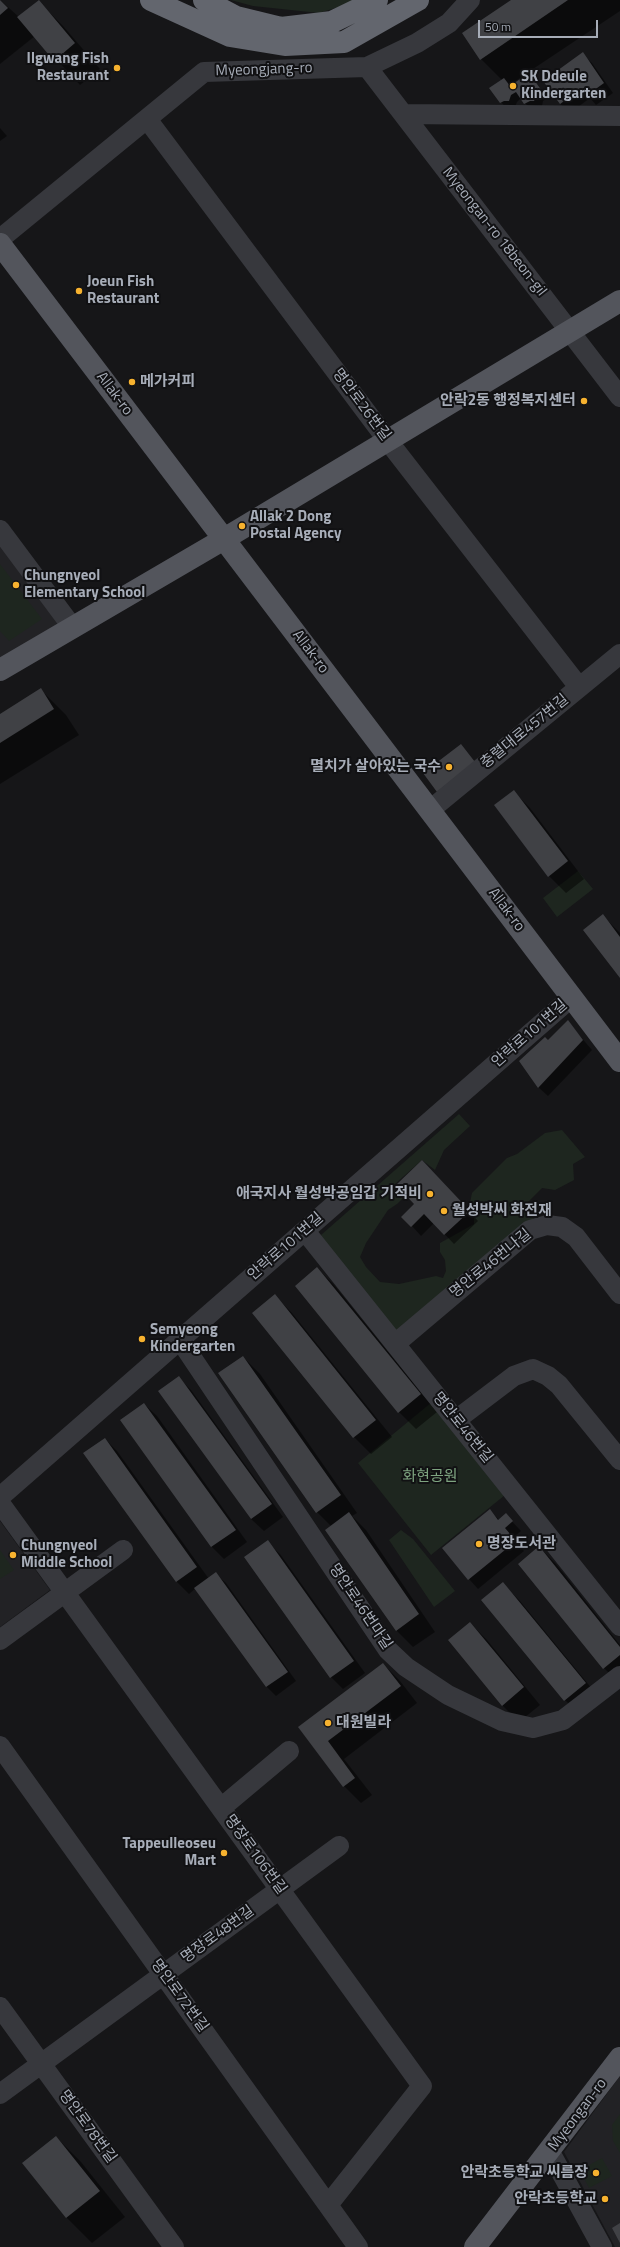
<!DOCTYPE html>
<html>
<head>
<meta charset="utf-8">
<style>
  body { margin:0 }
  #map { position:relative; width:620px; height:2247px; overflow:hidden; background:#161618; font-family:"Titillium Web",sans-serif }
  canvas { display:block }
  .scale { position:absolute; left:478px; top:20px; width:120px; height:18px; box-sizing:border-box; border:2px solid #a7adb8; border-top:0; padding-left:5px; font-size:12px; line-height:14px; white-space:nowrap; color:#a7adb8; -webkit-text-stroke:3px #111113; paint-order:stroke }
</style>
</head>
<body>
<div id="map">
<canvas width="620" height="2247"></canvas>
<div class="scale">50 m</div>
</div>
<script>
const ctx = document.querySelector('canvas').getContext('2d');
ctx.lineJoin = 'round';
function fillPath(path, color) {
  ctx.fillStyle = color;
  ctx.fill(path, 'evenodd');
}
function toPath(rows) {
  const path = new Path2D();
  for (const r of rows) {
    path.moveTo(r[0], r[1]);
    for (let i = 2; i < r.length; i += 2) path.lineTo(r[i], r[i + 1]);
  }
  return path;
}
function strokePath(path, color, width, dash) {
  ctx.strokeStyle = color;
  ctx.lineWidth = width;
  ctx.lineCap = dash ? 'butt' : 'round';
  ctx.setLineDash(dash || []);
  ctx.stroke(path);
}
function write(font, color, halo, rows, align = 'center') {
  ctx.font = font + ' "Titillium Web","Noto Sans KR",sans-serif';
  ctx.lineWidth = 4;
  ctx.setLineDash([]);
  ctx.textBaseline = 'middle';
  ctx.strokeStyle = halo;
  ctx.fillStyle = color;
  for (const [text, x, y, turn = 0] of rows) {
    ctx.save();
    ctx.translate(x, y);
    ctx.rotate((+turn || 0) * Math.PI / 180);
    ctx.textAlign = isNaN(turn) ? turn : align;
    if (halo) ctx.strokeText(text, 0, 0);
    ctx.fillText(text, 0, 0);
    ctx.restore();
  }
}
fillPath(toPath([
  [0,543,62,627,0,663],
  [0,1521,50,1590,0,1627],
  [620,2076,620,2247,615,2247,564,2152]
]), '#222225');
fillPath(toPath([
  [231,0,362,0,319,13,253,6],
  [0,564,42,619,9,641,0,631],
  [578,871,593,889,557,917,543,898],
  [459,1114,470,1126,444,1150,435,1170,422,1160,395,1184,405,1196,397,1204,388,1210,366,1243,360,1257,366,1267,380,1282,399,1284,436,1276,443,1278,446,1271,445,1260,440,1252,440,1243,474,1224,474,1216,470,1203,472,1193,507,1158,517,1154,545,1133,562,1130,585,1157,573,1164,574,1180,555,1190,542,1188,528,1202,534,1221,396,1340,329,1252,321,1235],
  [432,1402,505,1495,431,1555,358,1463],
  [401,1530,413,1539,455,1591,434,1607,389,1540],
  [0,1550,14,1570,0,1579],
  [620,2114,620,2153,613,2141,612,2125],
  [602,2158,612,2176,589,2188,580,2170]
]), '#1e261f');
fillPath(toPath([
  [0,0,19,17,38,1,63,26,100,69,80,85,35,36,0,64],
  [513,0,620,0,620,11,527,73,547,98,543,101,542,106,531,110,521,98,517,102,515,107,507,109,501,102,502,80,481,59],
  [520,78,522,80,511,87,510,85],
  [582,54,592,63,613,93,596,105,590,98,570,113,560,104],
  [0,128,7,136,0,141],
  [41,690,66,715,79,735,0,784,0,715],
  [513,791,530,808,584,879,566,893,549,876],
  [603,916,620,933,620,977],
  [568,1022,592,1050,548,1096,538,1087,548,1041],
  [432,1171,478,1221,454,1244,434,1223,421,1236,412,1226,416,1204],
  [317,1268,334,1285,437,1412,416,1429,399,1412],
  [275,1296,292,1313,392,1437,371,1454,354,1437,254,1313],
  [243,1357,260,1374,357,1513,352,1516,366,1530,435,1632,413,1647,396,1630,331,1526,317,1512],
  [179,1378,191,1390,283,1517,264,1531,251,1519,160,1392],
  [144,1404,157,1416,247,1542,224,1559,212,1547,121,1421],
  [105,1439,117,1451,209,1579,216,1574,226,1583,296,1681,276,1696,267,1687,196,1588,189,1594,176,1581],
  [490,1510,499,1520,506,1515,521,1531,513,1538,524,1551,478,1589,469,1579],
  [267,1542,280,1554,365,1673,343,1689,331,1677],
  [539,1547,556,1564,620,1645,620,1684,604,1668],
  [503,1584,520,1601,602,1701,582,1717,565,1700,483,1600],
  [470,1623,487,1640,540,1705,519,1722,502,1705],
  [383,1664,400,1681,417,1703,344,1759,372,1795,361,1803,344,1786,299,1728],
  [56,2137,81,2162,125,2217,92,2243,67,2218,23,2163]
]), '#0007');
fillPath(toPath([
  [0,0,8,8,0,15],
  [39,0,75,43,54,61,17,17],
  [511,0,568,0,480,60,462,33],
  [583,52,604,83,586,96,581,89,560,104,543,81],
  [529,73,542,91,537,95,534,101,530,101,524,104,516,92,511,95,509,101,504,101,500,103,489,88,504,78,510,86],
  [41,688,54,709,0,743,0,714],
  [461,744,475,762,437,792,423,773],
  [514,790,568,861,548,877,494,805],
  [603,914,620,937,620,978,583,930],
  [568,1020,583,1040,538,1088,519,1061,545,1037,548,1040],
  [422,1160,470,1211,444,1235,424,1214,411,1227,401,1217,414,1204,396,1185],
  [317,1267,421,1394,398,1413,295,1286],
  [275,1294,376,1420,353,1438,252,1313],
  [243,1356,341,1495,316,1513,218,1373],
  [179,1376,272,1504,251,1519,158,1391],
  [144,1403,236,1530,211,1547,120,1420],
  [105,1438,197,1567,176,1582,83,1453],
  [490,1509,498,1520,506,1513,513,1521,505,1528,516,1541,468,1580,442,1548],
  [349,1512,419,1614,396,1631,325,1530],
  [268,1540,354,1661,330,1678,244,1557],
  [539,1546,620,1647,620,1655,603,1669,518,1564],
  [216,1572,288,1672,266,1687,194,1588],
  [503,1582,586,1683,564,1701,481,1600],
  [470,1622,524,1687,502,1706,448,1640],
  [383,1663,401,1686,328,1741,355,1778,343,1787,298,1727],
  [56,2136,100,2191,66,2218,22,2163],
  [620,2223,620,2243,612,2228]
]), '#404145');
strokePath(toPath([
  [367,67,620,397],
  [403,114,620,116],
  [147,119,388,441,579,687],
  [0,239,204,72,367,67,417,43,449,23,470,0],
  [0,530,73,628],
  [430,810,620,654],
  [305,1231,620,1626],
  [180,1340,388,1650,406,1667,448,1695,502,1721,533,1728,563,1720,620,1676],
  [395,1344,530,1230,547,1225,562,1227,576,1237,620,1294],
  [456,1420,514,1376,533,1369,548,1376,559,1385,620,1460],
  [0,1497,572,997],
  [0,1503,422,2086,328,2205],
  [0,1640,123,1550],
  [0,1746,358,2247],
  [221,1808,289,1751],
  [0,2007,174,2247],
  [0,2094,339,1846],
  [550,2152,602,2247]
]), '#37383d', 20);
strokePath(toPath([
  [0,244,620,1061],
  [0,670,224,539,620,301],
  [475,2247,620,2058]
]), '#53555c', 22);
strokePath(toPath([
  [151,0,230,36,285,45,344,42,418,0],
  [204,0,236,17,281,28,332,22,377,0]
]), '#63666e', 22);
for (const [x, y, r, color] of [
  [117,68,4,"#f7b22f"],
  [513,86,4,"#f7b22f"],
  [79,291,4,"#f7b22f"],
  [132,382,4,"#f7b22f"],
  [584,401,4,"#f7b22f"],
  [242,526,4,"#f7b22f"],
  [16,585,4,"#f7b22f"],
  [449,767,4,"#f7b22f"],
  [430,1194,4,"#f7b22f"],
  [444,1211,4,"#f7b22f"],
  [142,1339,4,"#f7b22f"],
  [479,1544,4,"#f7b22f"],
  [13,1555,4,"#f7b22f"],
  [328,1723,4,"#f7b22f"],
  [224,1853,4,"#f7b22f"],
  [596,2173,4,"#f7b22f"],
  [605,2199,4,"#f7b22f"]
]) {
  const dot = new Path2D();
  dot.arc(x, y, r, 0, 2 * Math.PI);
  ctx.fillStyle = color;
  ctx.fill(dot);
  strokePath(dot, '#111113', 1.5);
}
write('bold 15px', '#a7adb8', '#111113', [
  ["Ilgwang Fish",109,59,"right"],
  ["Restaurant",109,76,"right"],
  ["SK Ddeule",521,77],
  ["Kindergarten",521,94],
  ["Joeun Fish",87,282],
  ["Restaurant",87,299],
  ["메가커피",140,382],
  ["안락2동 행정복지센터",576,401,"right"],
  ["Allak 2 Dong",250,517],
  ["Postal Agency",250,534],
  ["Chungnyeol",24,576],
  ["Elementary School",24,593],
  ["멸치가 살아있는 국수",441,767,"right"],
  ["애국지사 월성박공임갑 기적비",422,1194,"right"],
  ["월성박씨 화전재",452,1211],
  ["Semyeong",150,1330],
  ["Kindergarten",150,1347],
  ["명장도서관",487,1544],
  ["Chungnyeol",21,1546],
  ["Middle School",21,1563],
  ["대원빌라",336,1723],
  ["Tappeulleoseu",216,1844,"right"],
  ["Mart",216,1861,"right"],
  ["안락초등학교 씨름장",588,2173,"right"],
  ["안락초등학교",597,2199,"right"]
], 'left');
write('15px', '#a7adb8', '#111113', [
  ["Myeongjang-ro",264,70,-2],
  ["Myeongan-ro 18beon-gil",494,232,52],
  ["Allak-ro",114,394,53],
  ["명안로26번길",361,405,53],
  ["Allak-ro",310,652,53],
  ["충렬대로457번길",525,732,-39],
  ["Allak-ro",506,910,53],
  ["안락로101번길",530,1034,-41],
  ["안락로101번길",286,1247,-41],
  ["명안로46번나길",491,1264,-39],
  ["명안로46번길",462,1428,51],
  ["명안로46번마길",360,1607,56],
  ["명장로106번길",255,1855,54],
  ["명장로48번길",218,1935,-36],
  ["명안로72번길",179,1996,54],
  ["Myeongan-ro",578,2115,-53],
  ["명안로78번길",87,2127,54]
]);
write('15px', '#7ea480', '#111113', [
  ["화현공원",430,1477]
]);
</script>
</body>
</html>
